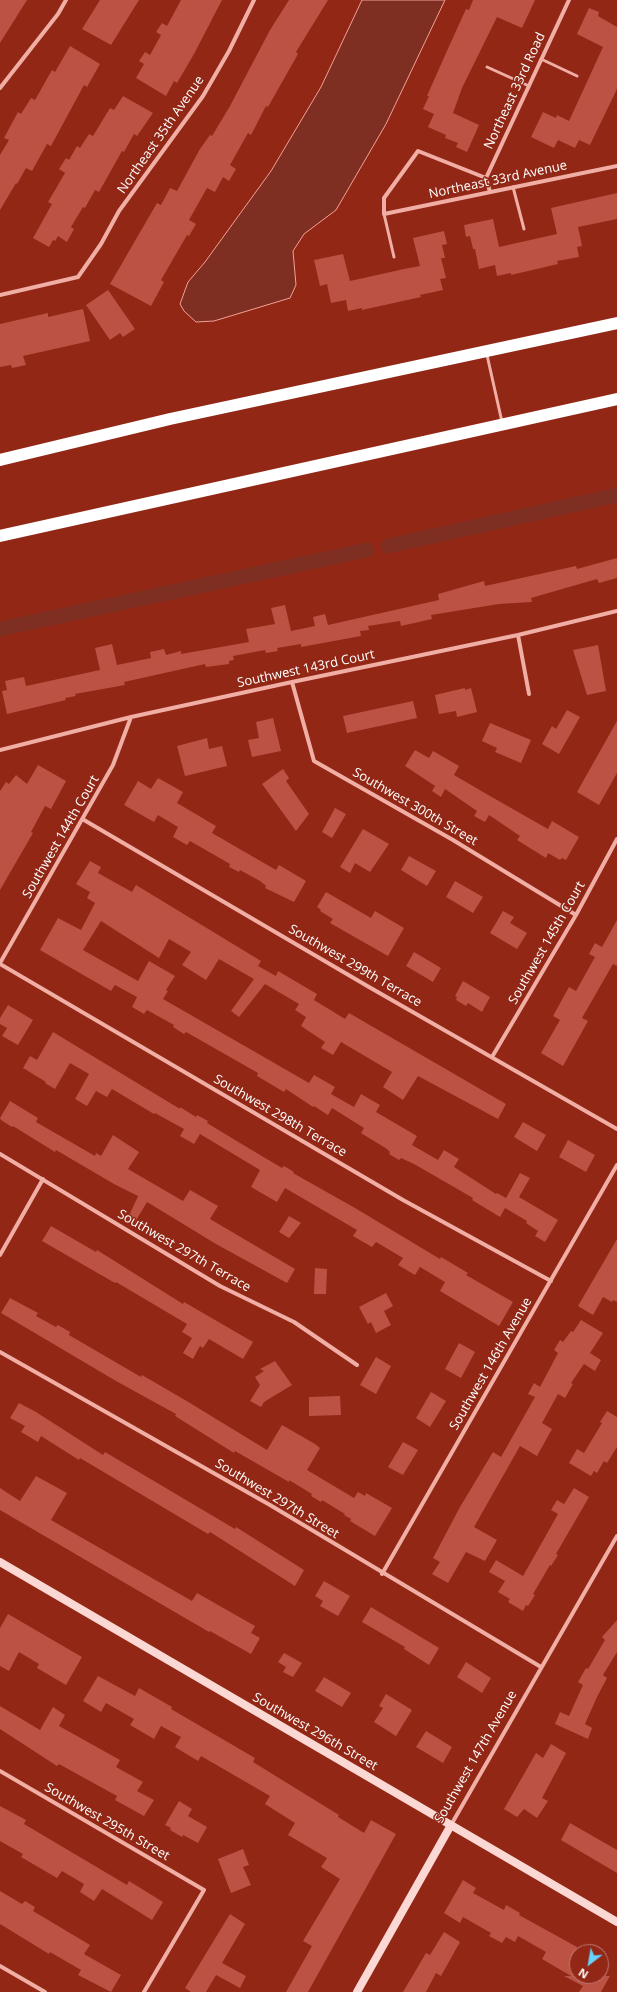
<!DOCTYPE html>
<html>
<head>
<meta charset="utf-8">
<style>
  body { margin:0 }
  #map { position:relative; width:617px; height:1992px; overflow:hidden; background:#922716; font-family:"Open Sans",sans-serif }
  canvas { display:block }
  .north { position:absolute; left:569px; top:1944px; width:40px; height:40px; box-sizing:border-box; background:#922716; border:1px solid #be7d73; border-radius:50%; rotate:211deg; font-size:11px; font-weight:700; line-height:16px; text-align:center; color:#fff }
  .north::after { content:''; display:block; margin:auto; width:14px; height:18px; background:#64d3ff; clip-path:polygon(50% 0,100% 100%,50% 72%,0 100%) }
</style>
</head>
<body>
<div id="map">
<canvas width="617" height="1992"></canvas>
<div class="north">N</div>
</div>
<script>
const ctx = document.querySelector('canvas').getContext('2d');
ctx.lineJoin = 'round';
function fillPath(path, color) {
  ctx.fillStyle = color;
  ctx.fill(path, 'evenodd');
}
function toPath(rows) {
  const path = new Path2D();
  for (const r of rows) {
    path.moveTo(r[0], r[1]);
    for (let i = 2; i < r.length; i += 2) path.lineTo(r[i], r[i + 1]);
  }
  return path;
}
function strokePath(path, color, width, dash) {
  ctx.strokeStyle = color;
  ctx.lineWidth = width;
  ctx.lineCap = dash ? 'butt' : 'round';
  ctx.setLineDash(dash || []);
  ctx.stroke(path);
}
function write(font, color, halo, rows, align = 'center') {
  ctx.font = font + ' "Open Sans",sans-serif';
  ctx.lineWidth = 3;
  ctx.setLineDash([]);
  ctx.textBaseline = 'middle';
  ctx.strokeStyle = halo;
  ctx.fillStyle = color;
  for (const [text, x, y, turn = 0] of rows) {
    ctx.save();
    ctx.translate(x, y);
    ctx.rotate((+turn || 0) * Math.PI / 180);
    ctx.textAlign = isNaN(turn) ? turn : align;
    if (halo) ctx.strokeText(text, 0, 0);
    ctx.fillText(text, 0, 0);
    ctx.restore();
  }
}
const water = toPath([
  [362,0,445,0,386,124,336,210,304,234,293,251,296,285,290,298,214,321,196,322,184,311,180,304,188,282,205,262,271,171,321,87,362,0]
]);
fillPath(water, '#7f2f21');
strokePath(water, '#f3a197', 1);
strokePath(toPath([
  [388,546,617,495],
  [0,629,367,550]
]), '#7f2f21', 15);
fillPath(toPath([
  [0,0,27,0,0,43],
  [100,0,139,0,111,45,82,29],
  [181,0,222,0,194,54,177,83,174,81,166,96,136,78,144,64,139,61,145,52,150,55,161,35,156,32,162,23,167,26],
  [289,0,328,0,296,52,298,54,268,107,266,106,251,135,248,133,230,165,236,169,229,181,223,177,215,192,207,188,189,220,196,224,189,236,187,235,161,280,164,282,151,306,110,284,157,203,161,205,170,188,177,191,200,149,210,135,212,136,230,106,270,30],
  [473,0,535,0,522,28,497,17,462,88,453,113,479,125,467,152,456,147,458,143,445,138,446,135,428,127,434,114,423,109,429,96,427,96,446,53,466,9,469,10],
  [589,8,599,12,598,16,617,27,617,89,590,145,579,140,575,148,558,140,554,148,531,137,543,112,556,118,557,115,569,121,603,47,577,34],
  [70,46,100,64,87,87,84,85,51,146,47,144,32,171,26,168,17,184,16,183,0,210,0,155,9,140,4,138,18,112,21,114,31,98,35,100,52,70,55,72],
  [123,96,153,113,137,136,134,134,124,152,122,151,99,192,95,190,85,208,83,207,71,227,74,229,67,242,58,236,55,241,53,240,49,247,33,238,52,204,48,202,65,173,59,169,66,158,69,160,77,146,80,148,89,134,93,136,110,108,114,110],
  [617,193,617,219,578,227,582,246,577,247,579,257,557,261,558,264,511,275,511,273,497,276,495,265,479,269,475,249,473,249,470,236,466,237,464,225,493,219,499,247,557,234,551,208],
  [444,231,447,244,442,245,445,258,441,258,446,278,440,279,443,290,420,295,421,297,362,310,362,308,348,311,346,300,331,303,327,284,320,286,314,260,343,254,350,281,404,269,420,266,413,238],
  [108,290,135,329,123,337,120,333,110,340,86,305],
  [83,309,90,341,23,356,26,365,12,368,11,365,0,367,0,324,48,313,48,317],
  [617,558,617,578,599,583,597,579,531,598,532,602,499,604,431,615,432,619,401,626,400,621,368,626,369,630,360,631,361,636,301,647,301,644,277,648,278,651,266,653,265,650,233,656,234,660,229,661,229,664,206,667,205,664,124,682,125,685,75,694,76,696,65,698,66,700,7,714,2,691,7,690,5,681,24,677,26,686,100,670,95,648,112,644,117,665,151,658,150,652,164,649,166,655,181,651,181,654,249,642,246,629,275,624,271,608,285,605,291,631,315,626,313,617,325,614,328,625,439,600,438,594,484,581,485,586,576,566,577,569],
  [598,645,606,691,587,695,573,650],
  [465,688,465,690,471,688,477,712,457,717,456,711,439,714,435,695],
  [413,701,417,718,347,733,343,716],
  [567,710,580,717,559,754,542,744,552,726,556,729],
  [273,718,281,751,252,757,248,740,259,738,256,722],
  [617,721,617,773,599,805,577,792],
  [490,723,531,740,521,763,495,752,497,748,482,741],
  [207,738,209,749,222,746,227,766,185,776,177,746],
  [415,750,429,758,433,751,459,766,454,775,490,796,548,829,552,821,579,837,566,860,562,858,560,860,548,853,546,858,517,840,520,836,489,815,485,822,474,816,477,811,445,789,441,797,432,791,435,786,405,766],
  [38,765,66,781,51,809,45,806,31,832,33,833,0,890,0,791,6,782,9,784,16,775,27,784],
  [283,769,289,778,286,781,309,814,296,831,262,784],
  [158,778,183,792,177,803,216,826,212,833,276,870,279,865,306,881,294,902,265,888,266,886,260,881,240,870,239,872,229,867,230,864,190,841,187,845,173,837,178,827,158,815,154,822,124,805,138,781,151,789],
  [335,808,346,814,332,838,322,832],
  [363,829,389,844,370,872,355,863,350,873,340,867],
  [409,856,436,871,427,886,401,870],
  [90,861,101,867,98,873,132,892,136,885,261,961,258,966,276,976,278,971,317,994,314,1000,345,1019,349,1013,506,1104,498,1119,418,1076,403,1100,383,1087,392,1072,341,1042,333,1055,321,1048,325,1042,301,1026,306,1017,295,1010,299,1004,265,984,239,1017,231,1011,254,979,219,959,206,980,182,965,191,952,169,939,159,958,101,921,83,950,138,981,149,961,175,976,166,990,168,991,163,999,309,1083,314,1075,335,1087,331,1094,354,1107,361,1094,380,1105,376,1112,417,1136,412,1145,438,1160,444,1150,459,1159,454,1167,496,1194,497,1193,506,1198,520,1173,530,1178,519,1197,558,1220,545,1242,535,1236,538,1231,526,1223,527,1221,505,1208,500,1217,472,1200,473,1198,414,1164,401,1158,399,1160,389,1154,390,1152,387,1149,361,1133,364,1128,332,1108,328,1115,314,1106,313,1107,286,1089,284,1092,257,1076,258,1073,186,1032,184,1034,173,1027,174,1025,147,1010,144,1014,132,1007,137,997,115,985,111,991,40,950,58,918,81,930,95,903,87,898,90,892,76,884],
  [455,881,483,897,473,913,446,897],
  [326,892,371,918,375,911,404,928,388,956,330,923,333,919,320,911,321,910,317,907],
  [503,911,514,917,510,923,527,933,517,949,490,933],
  [617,920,617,966,613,964,582,1018,588,1021,563,1066,541,1053,560,1020,553,1016,569,987,576,991,595,957,589,954,595,943,602,947],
  [414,952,441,968,433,982,406,966],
  [463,981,490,997,482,1012,468,1003,466,1006,456,1000,457,997,455,996],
  [8,1005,33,1020,18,1045,2,1036,7,1028,0,1024,0,1018],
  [53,1032,180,1109,180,1107,196,1117,197,1115,208,1121,207,1123,250,1149,282,1168,284,1166,294,1172,293,1173,355,1208,440,1259,441,1257,468,1273,466,1275,513,1302,499,1326,440,1291,445,1282,420,1267,415,1275,398,1265,403,1258,376,1242,372,1247,353,1236,357,1230,285,1188,277,1202,251,1187,260,1170,200,1134,194,1144,180,1136,184,1129,155,1113,154,1114,112,1089,107,1097,96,1091,87,1106,75,1099,89,1074,70,1063,55,1089,45,1083,46,1082,23,1068,30,1056,37,1060],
  [10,1101,38,1118,36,1122,95,1156,96,1153,101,1156,113,1135,139,1152,128,1169,183,1201,190,1190,218,1206,210,1219,295,1269,287,1283,216,1244,147,1202,135,1222,128,1218,138,1196,114,1184,56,1150,55,1152,13,1126,12,1127,1,1120,0,1118],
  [523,1122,546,1135,537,1151,514,1137],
  [568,1140,595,1155,586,1172,559,1157],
  [289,1216,301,1223,289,1238,279,1232],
  [51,1226,96,1252,97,1250,183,1304,184,1302,253,1342,243,1359,209,1339,203,1348,200,1346,193,1359,183,1353,192,1338,182,1332,187,1324,116,1282,115,1283,42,1241],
  [617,1239,617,1302,613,1300,612,1302,603,1297,593,1315,578,1306],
  [315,1268,327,1269,326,1294,314,1294],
  [386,1293,393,1306,384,1311,391,1325,376,1333,371,1322,368,1324,359,1307],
  [10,1298,38,1313,36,1316,56,1327,58,1325,70,1332,69,1335,141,1377,142,1375,185,1400,267,1450,282,1425,315,1444,320,1448,307,1470,354,1498,358,1492,365,1496,366,1493,392,1508,375,1536,350,1521,351,1519,344,1515,345,1514,322,1500,321,1502,311,1496,312,1494,289,1480,289,1482,235,1451,234,1453,175,1416,176,1414,116,1381,1,1313],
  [581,1320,603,1333,590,1353,601,1360,595,1371,584,1364,571,1383,573,1384,565,1398,558,1394,542,1423,552,1429,537,1456,520,1446,474,1527,497,1540,485,1561,466,1552,448,1583,432,1574,440,1562,433,1558,460,1507,493,1452,501,1457,535,1397,528,1394,534,1383,540,1387,558,1353,554,1350,560,1340,563,1342,571,1331,573,1332],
  [459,1343,475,1352,461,1378,445,1369],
  [376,1357,391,1366,376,1394,360,1385],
  [275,1361,292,1385,264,1402,261,1407,250,1401,260,1385,255,1377,264,1371,260,1369],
  [431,1392,446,1401,430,1427,416,1418],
  [340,1396,341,1415,309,1416,309,1397],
  [19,1403,36,1412,103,1455,105,1452,235,1529,236,1527,304,1570,295,1586,210,1532,208,1534,80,1458,79,1460,41,1436,38,1442,21,1432,25,1426,10,1418],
  [607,1411,617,1417,617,1447,607,1463,604,1461,597,1473,594,1471,591,1476,569,1463,577,1449,584,1453,602,1423,600,1422],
  [403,1442,418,1450,403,1475,388,1467],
  [36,1476,67,1493,51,1520,192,1601,197,1593,255,1626,251,1633,260,1638,251,1654,210,1631,209,1632,0,1510,0,1488,20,1501],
  [574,1488,589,1497,556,1554,558,1555,551,1566,550,1565,533,1594,535,1595,528,1606,526,1605,523,1611,508,1602,510,1599,498,1592,505,1581,489,1572,496,1560,523,1576,558,1514,551,1510,557,1500,564,1504],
  [324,1581,350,1596,338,1616,320,1606,323,1601,315,1596],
  [371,1607,439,1648,429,1665,404,1649,405,1647,362,1622],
  [8,1614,82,1657,66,1685,37,1668,39,1664,19,1652,9,1671,0,1666,0,1628],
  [617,1620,617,1652,603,1675,607,1678,597,1697,585,1724,592,1728,588,1739,555,1724,560,1712,569,1716,583,1685,578,1682,586,1668,588,1669,605,1640,602,1637],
  [284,1653,302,1663,293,1677,283,1672,286,1667,278,1662],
  [466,1662,491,1678,482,1693,457,1677],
  [98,1676,135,1696,139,1688,172,1707,171,1709,255,1758,253,1762,339,1815,338,1817,364,1833,371,1820,396,1834,308,1992,286,1992,312,1946,303,1941,340,1879,321,1867,327,1858,288,1835,295,1823,265,1804,270,1796,201,1756,198,1761,175,1747,181,1737,161,1726,154,1739,130,1725,134,1719,106,1703,101,1712,83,1701],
  [324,1677,351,1693,342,1707,315,1691],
  [386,1694,412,1710,396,1736,374,1722,383,1708,379,1706],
  [0,1706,40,1730,53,1707,65,1715,59,1726,120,1760,116,1767,143,1782,137,1791,154,1800,144,1816,115,1800,117,1796,59,1764,57,1766,0,1729],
  [426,1731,452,1747,443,1763,416,1747],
  [551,1744,566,1753,542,1798,548,1801,537,1818,524,1809,517,1817,504,1809,536,1753,543,1758],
  [179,1801,192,1809,188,1816,207,1827,198,1843,183,1835,182,1837,170,1830,171,1828,165,1825],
  [0,1806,26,1820,24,1824,127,1885,129,1881,163,1902,152,1920,102,1889,94,1901,80,1892,84,1884,62,1871,57,1878,21,1857,23,1854,0,1841],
  [570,1823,617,1850,617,1873,561,1840],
  [243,1849,249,1865,243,1867,251,1885,231,1893,218,1859],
  [463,1880,476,1888,473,1893,504,1910,506,1905,520,1913,519,1915,577,1947,577,1976,610,1976,601,1992,579,1992,583,1986,564,1976,571,1976,542,1959,546,1952,518,1936,515,1942,506,1937,502,1943,489,1936,491,1933,463,1917,460,1923,444,1913],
  [0,1891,22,1904,25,1901,35,1907,33,1911,90,1945,84,1954,121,1975,111,1992,78,1975,81,1970,50,1952,49,1954,0,1924],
  [230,1914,245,1924,222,1963,246,1976,240,1988,216,1975,206,1992,191,1992,185,1988],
  [444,1932,460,1942,441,1976,436,1973,426,1992,403,1992,426,1953,430,1955]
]), '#bb5243');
strokePath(toPath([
  [541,59,577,76],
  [487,67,529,86],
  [513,187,524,229],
  [384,214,394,257],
  [487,355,502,422]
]), '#f0aea4', 3);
strokePath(toPath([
  [0,88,58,14,66,0],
  [486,178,418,151,384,198,384,214,617,166],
  [490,192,486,178,569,0],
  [0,295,78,277,101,244,119,211,203,96,229,51,254,0],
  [518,635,529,694],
  [292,682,314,761,453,840,576,915],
  [0,750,131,717,292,682,518,635,617,611],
  [84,820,369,987,617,1129],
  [0,963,113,765,131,717],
  [0,964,403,1200,551,1281],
  [492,1057,576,915,617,839],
  [0,1154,220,1286,294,1322,357,1365],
  [0,1255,43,1179],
  [0,1352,270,1505,541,1667],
  [382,1574,617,1165],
  [0,1771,204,1890,144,1992],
  [451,1825,617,1536],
  [0,1966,45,1992]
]), '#f0aea4', 4);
strokePath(toPath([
  [0,1562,617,1922],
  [357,1992,451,1825]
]), '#fbd8d3', 8);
strokePath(toPath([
  [0,460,170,419,617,323],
  [0,536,617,399]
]), '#fff', 12);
write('13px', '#fff', '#922716', [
  ["Northeast 33rd Road",515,91,-65],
  ["Northeast 35th Avenue",161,135,-55],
  ["Northeast 33rd Avenue",498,180,-12],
  ["Southwest 143rd Court",306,669,-12],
  ["Southwest 300th Street",415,807,30],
  ["Southwest 144th Court",61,837,-60],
  ["Southwest 145th Court",547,943,-60],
  ["Southwest 299th Terrace",355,966,30],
  ["Southwest 298th Terrace",280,1116,30],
  ["Southwest 297th Terrace",184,1251,30],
  ["Southwest 146th Avenue",491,1364,-60],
  ["Southwest 297th Street",277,1499,31],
  ["Southwest 296th Street",315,1732,30],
  ["Southwest 147th Avenue",476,1757,-60],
  ["Southwest 295th Street",107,1822,30]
]);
</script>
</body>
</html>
